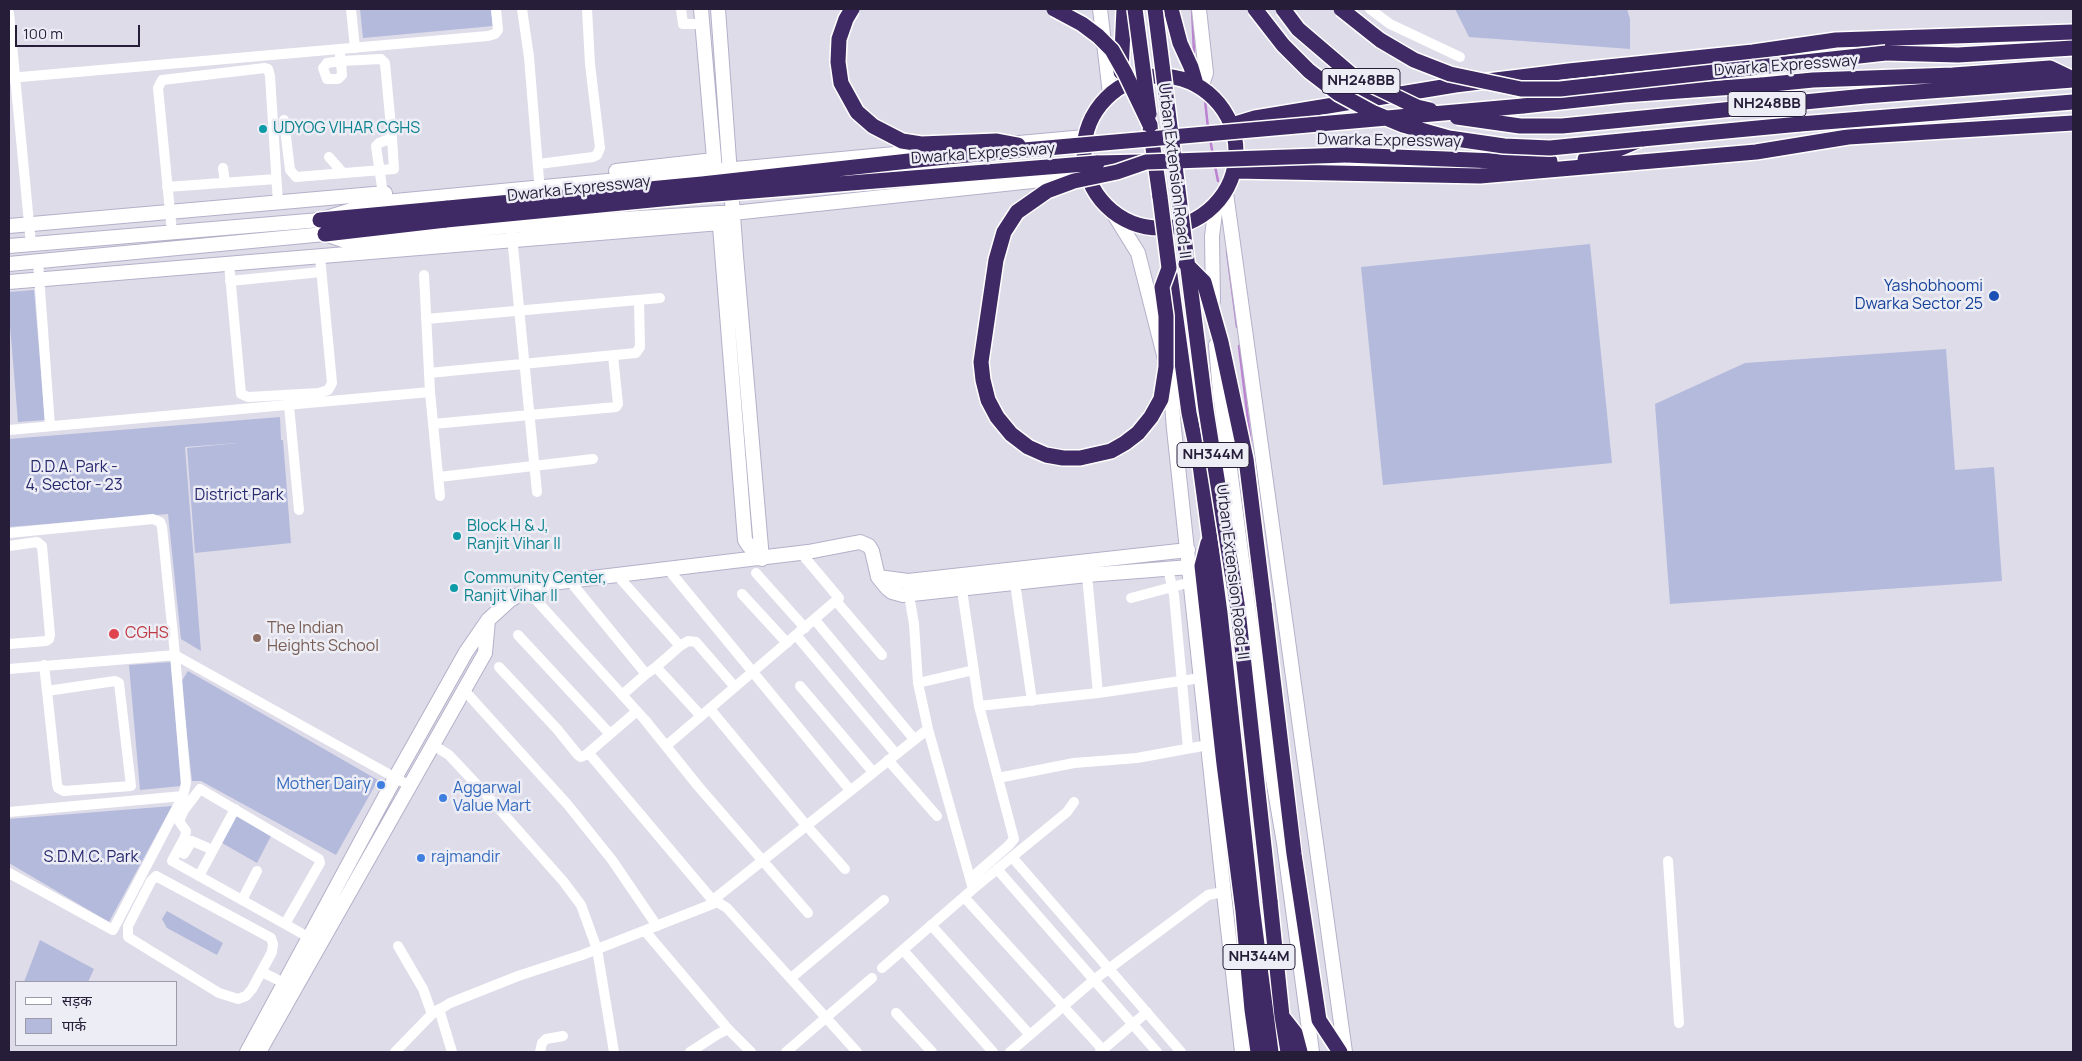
<!DOCTYPE html>
<html>
<head>
<meta charset="utf-8">
<style>
  body { margin:0 }
  #map { position:relative; width:2082px; height:1061px; overflow:hidden; background:#dedce9; font-family:Manrope,"Noto Sans Devanagari",sans-serif }
  canvas { display:block }
  .frame { position:absolute; inset:0; border:10px solid #261e39; pointer-events:none }
  .legend { position:absolute; left:15px; top:981px; width:162px; height:65px; box-sizing:border-box; background:#ededf6; border:1px solid #9d9aaa; margin:0; padding:6px 9px; list-style:none; font-size:15px; color:#261e39 }
  .legend li { display:flex; align-items:center; gap:10px; height:25px }
  .legend b { width:25px; border:1px solid #9d9aaa }
  .scale { position:absolute; left:15px; top:25px; width:125px; height:22px; box-sizing:border-box; border:2px solid #261e39; border-top:0; padding-left:6px; font-size:15px; line-height:18px; white-space:nowrap; color:#261e39; -webkit-text-stroke:4px #ededf6; paint-order:stroke }
</style>
</head>
<body>
<div id="map">
<canvas width="2082" height="1061"></canvas>
<div class="frame"></div>
<ul class="legend">
<li><b style="height:6px;background:#fff"></b>सड़क</li>
<li><b style="height:14px;background:#b4badc"></b>पार्क</li>
</ul>
<div class="scale">100 m</div>
</div>
<script>
const ctx = document.querySelector('canvas').getContext('2d');
ctx.lineJoin = 'round';
function fillPath(path, color) {
  ctx.fillStyle = color;
  ctx.fill(path, 'evenodd');
}
function toPath(rows) {
  const path = new Path2D();
  for (const r of rows) {
    if (r.length === 3) {
      path.moveTo(r[0] + r[2], r[1]);
      path.arc(r[0], r[1], r[2], 0, 2 * Math.PI);
      continue;
    }
    path.moveTo(r[0], r[1]);
    for (let i = 2; i < r.length; i += 2) path.lineTo(r[i], r[i + 1]);
  }
  return path;
}
function strokePath(path, color, width, dash) {
  ctx.strokeStyle = color;
  ctx.lineWidth = width;
  ctx.lineCap = dash ? 'butt' : 'round';
  ctx.setLineDash(dash || []);
  ctx.stroke(path);
}
function write(font, color, halo, rows, align = 'center') {
  ctx.font = font + ' Manrope,sans-serif';
  ctx.lineWidth = 5;
  ctx.setLineDash([]);
  ctx.textBaseline = 'middle';
  ctx.strokeStyle = halo;
  ctx.fillStyle = color;
  for (const [text, x, y, turn = 0] of rows) {
    ctx.save();
    ctx.translate(x, y);
    ctx.rotate((+turn || 0) * Math.PI / 180);
    ctx.textAlign = isNaN(turn) ? turn : align;
    if (halo) ctx.strokeText(text, 0, 0);
    ctx.fillText(text, 0, 0);
    ctx.restore();
  }
}
fillPath(toPath([
  [360,9,491,9,493,26,363,38],
  [1455,9,1627,9,1630,19,1630,49,1469,37],
  [1590,244,1612,463,1383,485,1361,267],
  [34,290,45,420,18,422,9,313,9,292],
  [1946,349,1955,470,1994,467,2002,581,1670,604,1655,404,1745,363],
  [280,417,281,440,283,440,291,543,195,553,187,448,237,443,185,447,201,651,181,639,168,514,9,527,9,439],
  [171,662,181,786,140,790,129,665],
  [188,671,378,780,336,855,201,781,192,781,181,682],
  [172,806,109,922,9,863,9,819],
  [236,813,271,836,257,863,222,843],
  [167,911,223,943,217,955,167,928,162,919],
  [40,940,94,969,88,982,24,982]
]), '#b4badc');
strokePath(toPath([
  [1192,9,1194,52],
  [1205,100,1208,128],
  [1210,139,1213,155],
  [1215,166,1218,181],
  [1227,251,1237,327],
  [1239,346,1252,453],
  [1284,712,1305,880]
]), '#bc82d1', 2.5);
const secondary = toPath([
  [701,9,715,170],
  [718,9,736,256,762,559],
  [1100,9,1110,94],
  [1199,9,1206,73,1201,88],
  [1008,144,1085,137],
  [616,171,714,160],
  [1226,193,1345,1052],
  [1112,211,1138,253,1170,379,1174,429,1223,885,1242,1052],
  [719,214,745,540,749,546,762,559],
  [9,226,385,193],
  [9,246,320,220,374,203,937,150],
  [9,264,325,234,345,241,511,226,719,213,733,213,1079,176],
  [9,282,720,223],
  [1213,301,1212,236,1216,205],
  [1216,345,1220,393,1264,727,1284,843,1312,1052],
  [878,577,908,581,1188,550],
  [247,1052,395,778,466,652,488,620,510,600,527,590,544,584,617,575,808,552,860,542,869,546,872,551,878,577,887,588,892,592,903,595,1087,575,1190,567],
  [259,1052,485,653,488,620]
]);
const highway = toPath([
  [1171,9,1180,43,1191,67,1196,84],
  [1886,53,1958,55,2073,48],
  [1121,72,1124,9],
  [1160,152,76],
  [1523,106,1624,95,1762,85],
  [1232,125,1255,118,1455,85,1569,71,1753,52,1836,40,2073,32],
  [1150,127,1160,197],
  [1346,155,1496,161,1550,161],
  [1585,159,1595,159,1642,139,1800,124],
  [1097,163,1142,162],
  [1235,171,1480,176,1756,152,1848,137,2073,123],
  [320,220,448,208],
  [325,234,446,220],
  [1169,268,1189,413,1200,465,1220,613,1252,906,1271,1052],
  [1208,543,1202,566,1224,764,1243,911,1252,1010,1258,1052],
  [1264,604,1294,854,1319,1020,1340,1052],
  [1270,901,1282,1016,1288,1052],
  [1284,1019,1295,1033,1300,1052]
]);
strokePath(secondary, '#b5b0c9', 16);
strokePath(highway, '#fff', 18);
strokePath(toPath([
  [351,9,355,48],
  [522,9,529,57,539,180],
  [681,9,683,24,703,24],
  [1370,9,1390,24,1460,57],
  [9,13,31,244],
  [340,49,340,59,341,61,342,75,338,79,327,79,323,68,327,63,341,61,381,59,385,63,392,138,379,143,376,146,383,194],
  [9,78,488,36,495,34,498,30,496,9],
  [284,120,290,170,296,177,394,169,392,138],
  [329,157,343,173],
  [539,164,593,157,597,155,600,148,590,64,587,9],
  [223,168,225,183],
  [167,187,276,179],
  [511,226,537,492],
  [172,232,158,88,162,80,265,68,268,69,270,76,278,203],
  [38,262,50,426],
  [229,264,241,394,248,397,319,393,328,390,332,383,320,257],
  [424,275,430,392,440,496],
  [230,281,321,272],
  [426,319,660,298],
  [429,373,636,353,640,347,639,300],
  [289,406,299,510],
  [433,424,616,407,618,404,613,356],
  [9,430,430,392],
  [439,477,593,459],
  [9,533,153,519,160,522,162,527,175,655,186,783,183,796,113,930,9,873],
  [9,546,37,542,42,546,50,635,49,639,46,641,9,644],
  [668,569,850,790],
  [1168,569,1174,595,1188,748],
  [756,573,805,628],
  [617,575,680,646,656,667],
  [1087,575,1098,693],
  [570,581,646,674,656,667,701,716],
  [1015,583,1032,701],
  [908,589,914,624,918,683],
  [527,590,645,720,698,786,808,913],
  [962,590,979,706,1098,693,1201,678],
  [742,594,787,643],
  [1131,598,1191,582],
  [836,601,882,655],
  [815,620,914,739],
  [518,635,610,734],
  [796,635,896,754],
  [680,646,688,641,696,642,735,687],
  [44,665,47,691,57,784,58,788,64,791,131,786,119,683,115,681,47,691],
  [499,667,557,729,578,755,581,757,588,754,592,757,715,903],
  [9,669,175,655,410,786],
  [800,686,873,772],
  [464,690,568,805,612,860,657,926],
  [622,695,646,674],
  [710,709,806,825,845,869],
  [433,745,449,755,493,802,563,881,581,905,597,949,614,1052],
  [666,746,839,598,801,553],
  [587,754,637,711],
  [888,760,937,816],
  [998,778,1074,763,1137,758,1208,745],
  [9,812,183,796],
  [184,854,192,841,213,850],
  [1012,857,1181,1052],
  [1668,861,1679,1023],
  [997,869,1157,1052],
  [156,876,271,938,273,944,272,952,252,989,246,996,238,999,219,993,128,937,128,926,151,881,156,876],
  [199,876,235,809],
  [970,879,1008,846,1014,839,979,706],
  [973,889,928,729,918,683,974,670],
  [964,897,1103,1050],
  [242,900,257,871],
  [713,900,928,729],
  [285,924,320,863,319,859,200,789,184,810,179,821,186,831,185,837,172,861,199,876,285,924,308,937],
  [931,925,1030,1035],
  [645,931,728,1029],
  [398,946,423,989,432,1014],
  [903,950,993,1052],
  [882,968,973,889,1067,812,1074,802],
  [262,972,284,983],
  [791,978,884,900],
  [439,1009,452,1052],
  [896,1013,932,1052],
  [395,1052,432,1014,450,1003,518,976,582,955,715,903,719,903,727,908,857,1052],
  [540,1052,542,1043,546,1039,563,1036],
  [690,1052,718,1034,728,1029,751,1052],
  [786,1052,872,978],
  [1010,1052,1095,979,1208,895,1223,892],
  [1100,1052,1147,1012]
]), '#fff', 10);
strokePath(secondary, '#fff', 14);
strokePath(highway, '#402a65', 15);
const highwayBridge = toPath([
  [852,9,846,19,839,39,838,62,841,83,857,112,873,126,902,141,921,144,997,141,1018,145],
  [1054,9,1082,24,1098,36,1112,50,1125,73,1150,125],
  [1135,9,1149,114],
  [1155,9,1206,410,1238,610,1270,901],
  [1255,9,1283,45,1309,71,1339,94,1374,113,1403,125,1449,138,1504,146,1550,148,1642,139],
  [1283,9,1298,29,1353,76,1417,107,1430,110],
  [1341,9,1380,40,1414,60,1450,74,1521,89,1560,89,1886,53],
  [1762,85,1813,80,1953,75,2050,68,2073,79],
  [1457,117,1520,126,1562,126,1865,96,2073,80],
  [1800,124,2073,102],
  [1160,197,1169,268,1162,287,1166,316,1166,367,1161,399,1151,417,1138,433,1125,443,1111,451,1080,458,1063,458,1046,455,1028,447,1011,434,997,417,988,400,983,380,981,362,996,260,1004,232,1017,212,1047,191,1074,181,1117,172,1146,162,1346,155],
  [448,208,702,184,945,157,1523,106],
  [446,220,703,195,1097,163],
  [1186,264,1204,282,1221,342,1246,459,1264,604]
]);
strokePath(highwayBridge, '#fff', 18, []);
strokePath(highwayBridge, '#402a65', 15);
for (const [x, y, r, color] of [
  [263,129,5,"#0f9aa8"],
  [1994,296,6,"#1a4fb4"],
  [457,536,5,"#0f9aa8"],
  [454,588,5,"#0f9aa8"],
  [114,634,6,"#e0444e"],
  [257,638,5,"#8d6e63"],
  [381,785,5,"#3f7fe0"],
  [443,798,5,"#3f7fe0"],
  [421,858,5,"#3f7fe0"]
]) {
  const dot = new Path2D();
  dot.arc(x, y, r, 0, 2 * Math.PI);
  ctx.fillStyle = color;
  ctx.fill(dot);
  strokePath(dot, '#ededf6', 2);
}
for (const [x, y, w] of [
  [1361,81,78],
  [1767,104,78],
  [1213,455,72],
  [1259,957,72]
]) {
  const box = new Path2D();
  box.roundRect(x - w / 2, y - 12.5, w, 25, 4);
  ctx.fillStyle = '#ededf6';
  ctx.fill(box);
  strokePath(box, '#261e39', 1);
}
write('bold 15px', '#261e39', null, [
  ["NH248BB",1361,81],
  ["NH248BB",1767,104],
  ["NH344M",1213,455],
  ["NH344M",1259,957]
]);
write('16px', '#261e39', '#ededf6', [
  ["Dwarka Expressway",1786,66,-4],
  ["Dwarka Expressway",1389,141,1],
  ["Dwarka Expressway",983,154,-4],
  ["Urban Extension Road-II",1174,171,83],
  ["Dwarka Expressway",579,189,-6],
  ["Urban Extension Road-II",1232,572,83]
]);
write('16px', '#0d838f', '#ededf6', [
  ["UDYOG VIHAR CGHS",273,129],
  ["Block H & J,",467,527],
  ["Ranjit Vihar II",467,545],
  ["Community Center,",464,579],
  ["Ranjit Vihar II",464,597]
], 'left');
write('16px', '#164399', '#ededf6', [
  ["Yashobhoomi",1983,287],
  ["Dwarka Sector 25",1983,305]
], 'right');
write('16px', '#282a70', '#ededf6', [
  ["D.D.A. Park -",74,468],
  ["4, Sector - 23",74,486],
  ["District Park",239,496],
  ["S.D.M.C. Park",91,858]
]);
write('16px', '#785e54', '#ededf6', [
  ["The Indian",267,629],
  ["Heights School",267,647]
], 'left');
write('16px', '#be3a42', '#ededf6', [
  ["CGHS",125,634]
], 'left');
write('16px', '#366cbe', '#ededf6', [
  ["Mother Dairy",371,785,"right"],
  ["Aggarwal",453,789],
  ["Value Mart",453,807],
  ["rajmandir",431,858]
], 'left');
</script>
</body>
</html>
